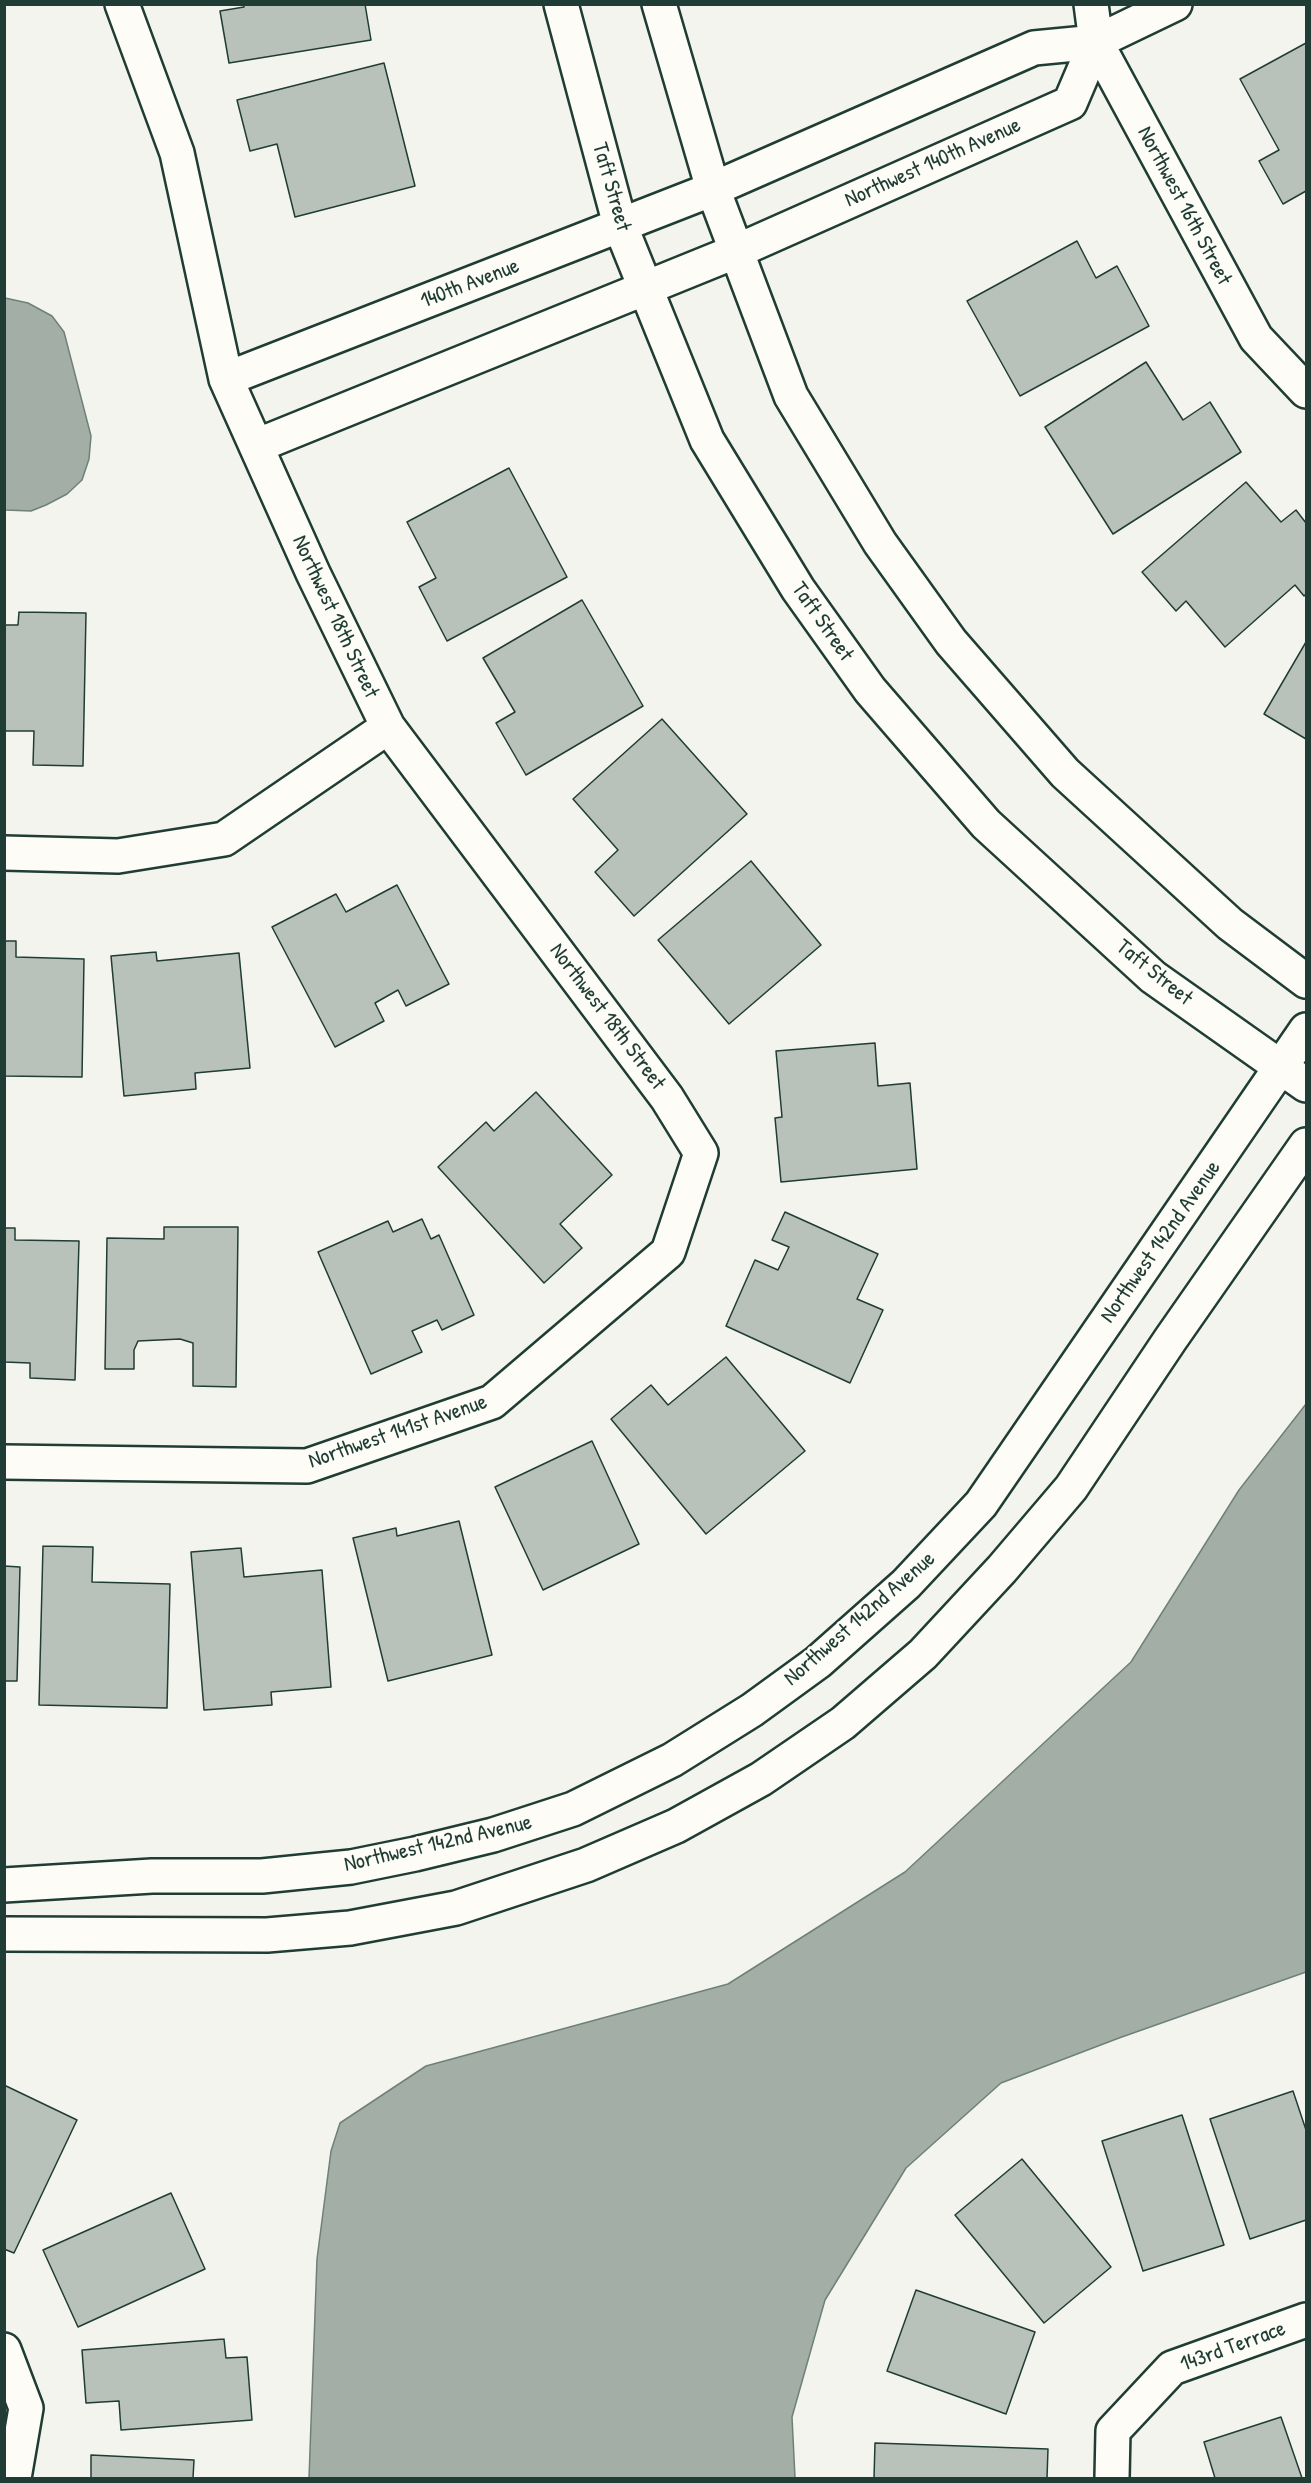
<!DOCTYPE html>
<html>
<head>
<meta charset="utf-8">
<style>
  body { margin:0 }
  #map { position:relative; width:1311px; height:2483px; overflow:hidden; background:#f4f4ef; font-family:"Patrick Hand",sans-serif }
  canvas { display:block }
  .frame { position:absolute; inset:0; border:6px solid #1f3d34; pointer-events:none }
</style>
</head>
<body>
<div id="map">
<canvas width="1311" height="2483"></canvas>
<div class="frame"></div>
</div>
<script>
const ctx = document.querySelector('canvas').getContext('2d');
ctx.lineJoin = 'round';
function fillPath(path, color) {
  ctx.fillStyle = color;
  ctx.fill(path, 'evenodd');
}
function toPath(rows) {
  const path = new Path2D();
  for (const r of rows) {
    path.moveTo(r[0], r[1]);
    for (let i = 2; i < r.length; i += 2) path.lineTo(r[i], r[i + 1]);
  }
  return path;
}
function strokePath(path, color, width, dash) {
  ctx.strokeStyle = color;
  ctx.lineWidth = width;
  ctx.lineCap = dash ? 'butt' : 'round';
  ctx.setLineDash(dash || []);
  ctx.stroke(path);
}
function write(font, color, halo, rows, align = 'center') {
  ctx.font = font + ' "Patrick Hand",sans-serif';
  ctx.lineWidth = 5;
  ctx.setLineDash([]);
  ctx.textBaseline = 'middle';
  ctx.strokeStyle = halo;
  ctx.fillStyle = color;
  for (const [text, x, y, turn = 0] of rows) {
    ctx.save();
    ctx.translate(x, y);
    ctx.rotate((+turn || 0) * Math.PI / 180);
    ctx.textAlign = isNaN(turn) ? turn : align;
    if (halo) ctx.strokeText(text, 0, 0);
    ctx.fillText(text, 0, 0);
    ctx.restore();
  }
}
const water = toPath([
  [5,298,28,303,52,316,64,332,91,436,89,459,82,480,67,494,46,505,31,511,5,510,5,298],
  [1306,1404,1306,1972,1119,2038,1001,2083,906,2168,825,2300,792,2417,795,2478,309,2478,317,2259,331,2151,340,2123,426,2066,728,1984,905,1872,1131,1662,1239,1490,1306,1404]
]);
fillPath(water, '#a3aea7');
strokePath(water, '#6e8179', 1.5);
const building = toPath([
  [243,4,365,4,371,40,229,63,220,11,244,7,243,4],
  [1306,43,1306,191,1283,204,1259,161,1279,150,1240,79,1306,43],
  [384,63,415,186,295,217,277,144,250,151,237,100,384,63],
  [1077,241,1096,278,1117,266,1149,326,1020,396,967,301,1077,241],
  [1146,362,1183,420,1210,402,1241,452,1113,534,1045,427,1146,362],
  [509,468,567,577,447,641,419,587,436,578,407,522,509,468],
  [1246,482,1281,522,1296,510,1306,523,1306,594,1304,596,1295,585,1225,647,1186,601,1176,611,1142,572,1246,482],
  [582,600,643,706,526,775,496,723,515,712,483,658,582,600],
  [19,612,86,613,83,766,33,765,34,731,4,731,4,625,18,625,19,612],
  [1306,642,1306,739,1264,714,1306,642],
  [662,719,747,814,634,916,595,872,618,850,573,799,662,719],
  [751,861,821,945,729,1024,658,940,751,861],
  [397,885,449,984,406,1006,398,990,375,1003,384,1021,335,1047,272,927,336,894,346,912,397,885],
  [4,941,16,941,16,957,84,959,82,1077,4,1076,4,941],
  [156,952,157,961,239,953,250,1068,195,1073,196,1089,124,1096,111,956,156,952],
  [875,1043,878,1086,910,1083,917,1169,781,1182,775,1118,782,1117,776,1051,875,1043],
  [536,1092,612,1175,560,1224,582,1248,544,1283,438,1167,486,1122,494,1131,536,1092],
  [785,1212,878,1254,857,1299,883,1310,850,1383,726,1326,755,1260,778,1270,789,1247,772,1240,785,1212],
  [422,1219,431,1239,439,1235,474,1315,442,1330,437,1320,412,1331,422,1352,371,1374,318,1252,388,1221,393,1232,422,1219],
  [164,1227,238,1227,236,1387,193,1386,193,1343,180,1339,138,1341,134,1350,134,1369,105,1369,107,1238,164,1239,164,1227],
  [4,1228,15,1228,15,1240,79,1241,75,1380,30,1378,30,1363,4,1362,4,1228],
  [726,1357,805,1451,706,1534,611,1419,651,1385,668,1405,726,1357],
  [592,1441,639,1544,543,1590,495,1487,592,1441],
  [459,1521,492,1655,388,1681,353,1538,396,1528,397,1536,459,1521],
  [43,1546,93,1547,92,1582,170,1584,167,1708,39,1705,43,1546],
  [241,1548,244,1577,322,1570,331,1687,271,1692,272,1705,204,1710,191,1552,241,1548],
  [4,1566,20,1567,17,1681,4,1681,4,1566],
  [4,2085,77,2120,14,2253,4,2249,4,2085],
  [1293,2091,1306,2130,1306,2220,1250,2239,1210,2119,1293,2091],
  [1182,2115,1224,2245,1143,2271,1102,2141,1182,2115],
  [1022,2159,1111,2267,1044,2323,955,2215,1022,2159],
  [171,2193,205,2269,78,2327,43,2250,171,2193],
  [916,2290,1035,2332,1006,2414,887,2371,916,2290],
  [224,2339,226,2358,247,2357,252,2420,121,2430,119,2401,86,2403,82,2350,224,2339],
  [1281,2417,1302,2478,1215,2478,1204,2442,1281,2417],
  [875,2443,1048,2449,1047,2478,874,2478,875,2443],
  [91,2455,194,2460,193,2478,91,2478,91,2455]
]);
fillPath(building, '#b9c1bb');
strokePath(building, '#1f3d34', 1.5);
const street = toPath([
  [561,4,620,225,707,440,798,589,870,690,986,824,1153,977,1306,1085],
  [659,4,713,189,791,396,880,543,951,642,1065,773,1230,924,1306,981],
  [1091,4,1096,42,1256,338,1306,391],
  [226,379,713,189,1034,48,1096,42,1175,4],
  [256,446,737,251,1070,103,1096,42],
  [4,853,118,856,224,839,388,727],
  [4,1462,307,1466,492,1402,668,1252,701,1153,667,1098,388,727,313,573,226,379,177,153,122,4],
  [4,1885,152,1876,262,1876,351,1867,415,1854,493,1835,573,1809,672,1760,752,1710,818,1662,906,1584,981,1504,1306,1030],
  [4,1934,267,1935,350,1928,456,1908,586,1865,676,1826,761,1779,843,1723,923,1654,1002,1569,1071,1488,1170,1340,1306,1145],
  [4,2350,26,2408,14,2478],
  [1112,2478,1113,2431,1172,2368,1306,2320]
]);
strokePath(street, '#1f3d34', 38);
strokePath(street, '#fdfcf7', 33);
write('22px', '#1f3d34', '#fdfcf7', [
  ["Northwest 140th Avenue",933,163,-24],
  ["Taft Street",611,187,74],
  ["Northwest 16th Street",1184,206,62],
  ["140th Avenue",470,284,-21],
  ["Northwest 18th Street",335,617,65],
  ["Taft Street",822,622,55],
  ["Taft Street",1154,973,39],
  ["Northwest 18th Street",607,1017,53],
  ["Northwest 142nd Avenue",1161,1242,-55],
  ["Northwest 141st Avenue",398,1432,-19],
  ["Northwest 142nd Avenue",860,1619,-41],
  ["Northwest 142nd Avenue",438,1844,-13],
  ["143rd Terrace",1233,2347,-20]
]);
</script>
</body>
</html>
